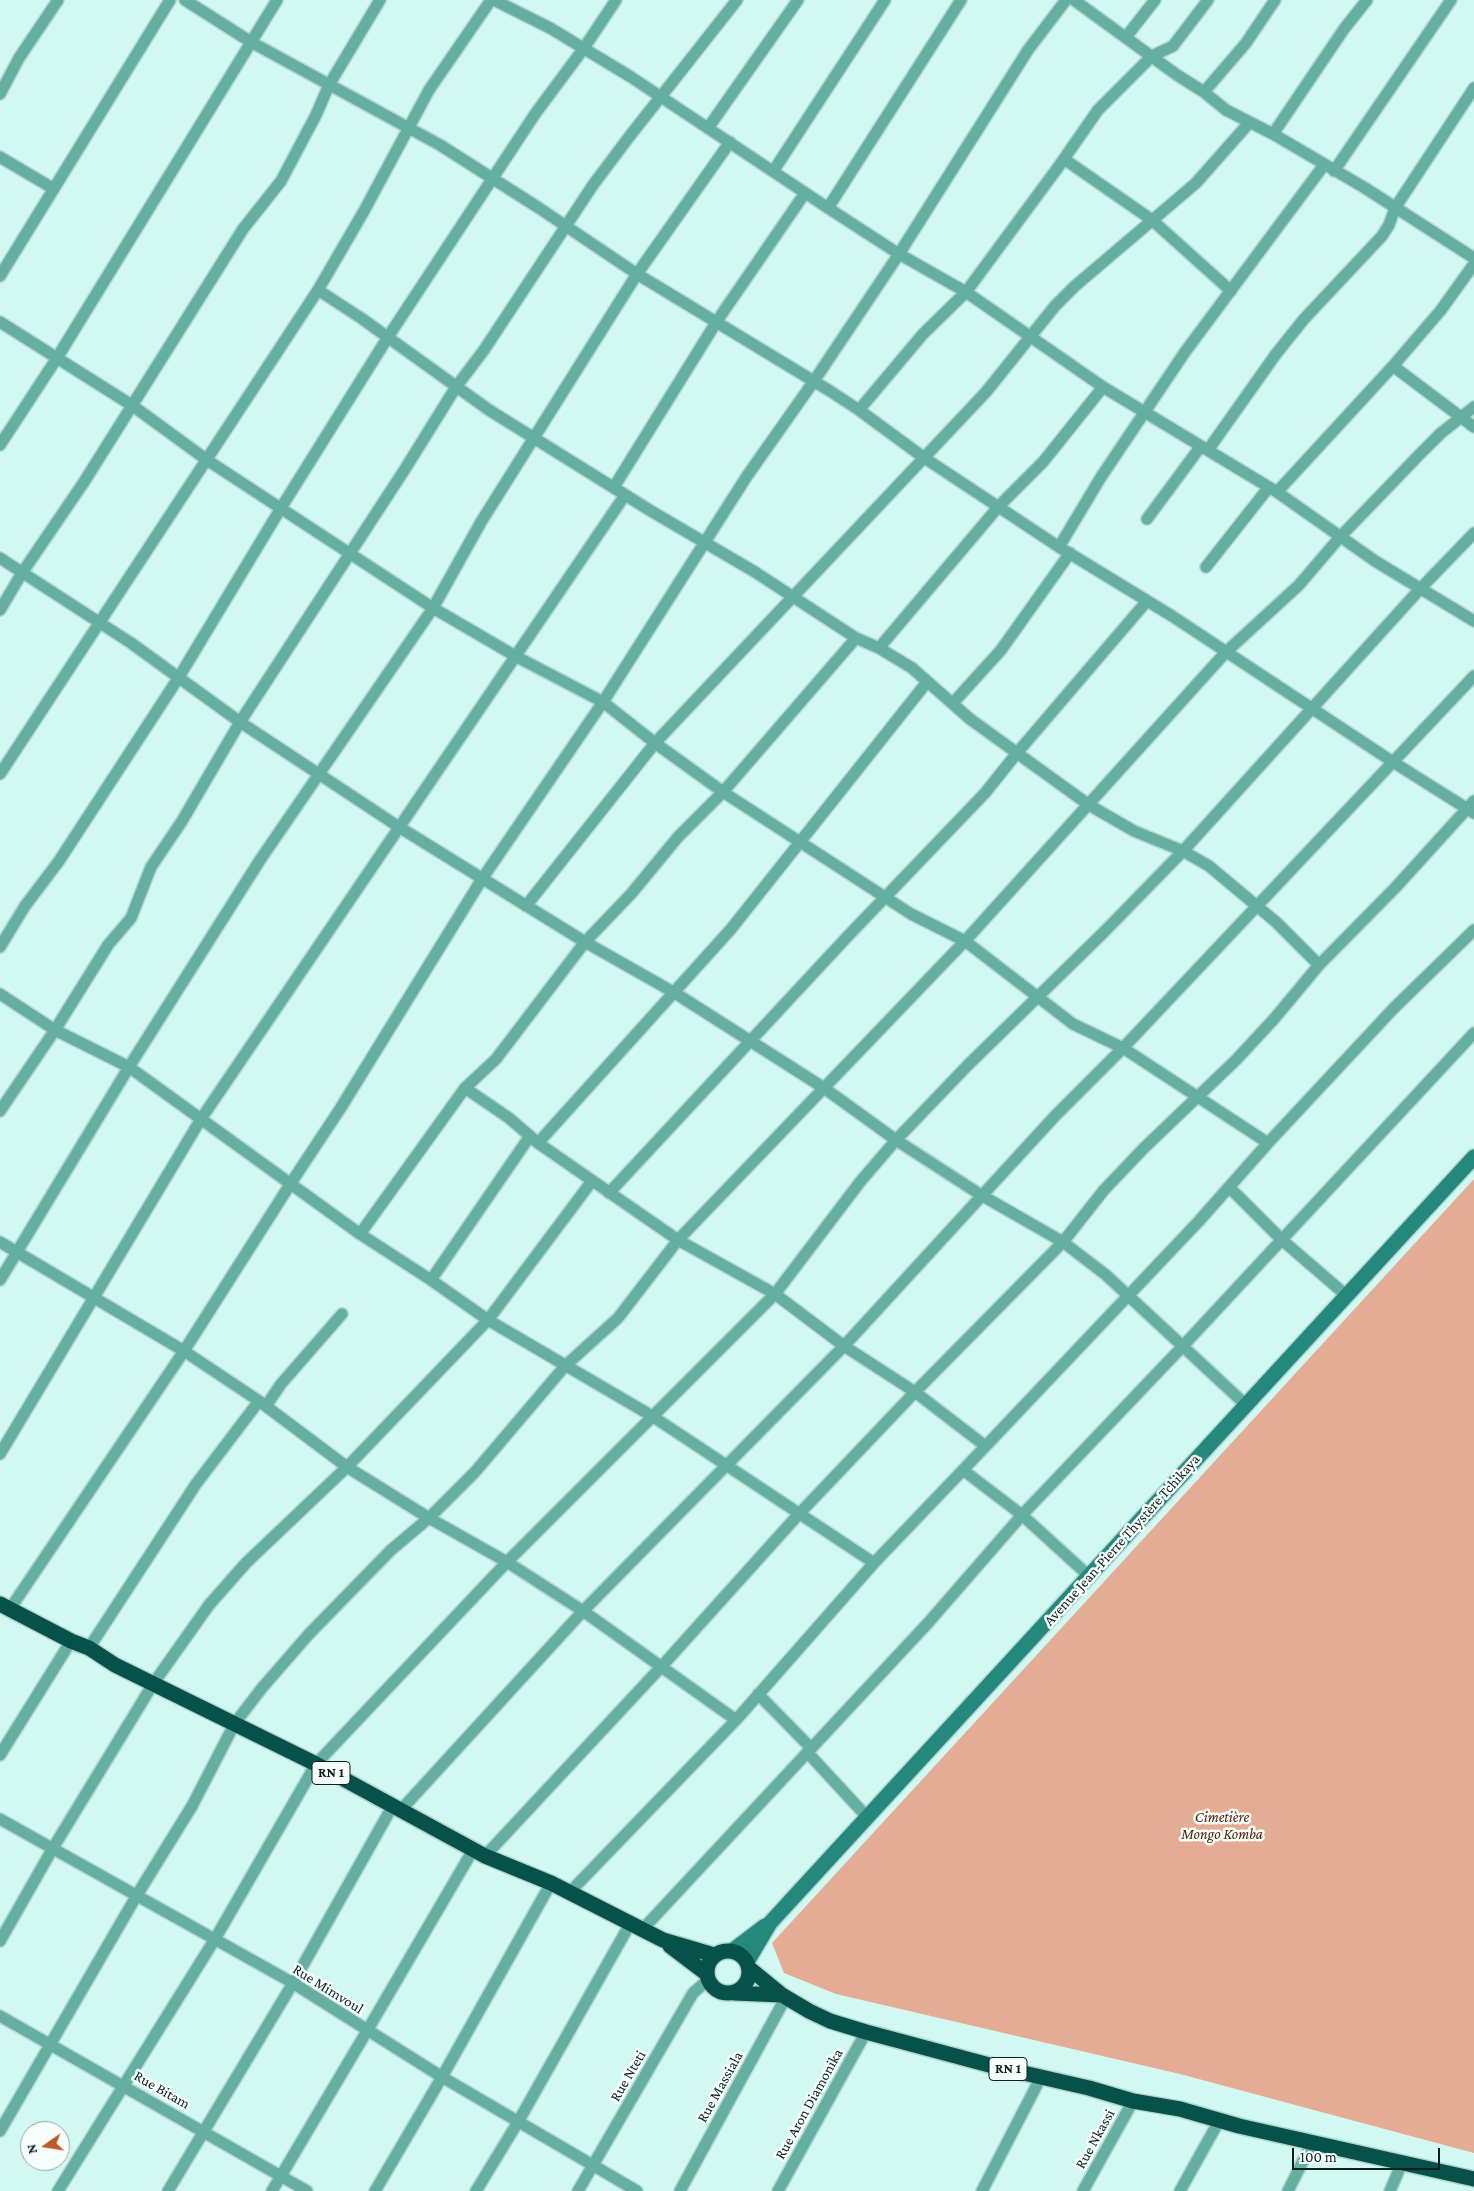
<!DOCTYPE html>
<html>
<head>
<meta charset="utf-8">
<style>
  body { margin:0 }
  #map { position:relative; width:1474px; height:2191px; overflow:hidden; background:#d1f8f1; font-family:"Crimson Pro",serif }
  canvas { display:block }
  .north { position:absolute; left:20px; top:2121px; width:50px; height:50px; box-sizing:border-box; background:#f6fefc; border:1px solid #9aa5a2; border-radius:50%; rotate:257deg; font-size:14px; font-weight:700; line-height:20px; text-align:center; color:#101f1c }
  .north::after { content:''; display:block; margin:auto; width:18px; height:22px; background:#be5a25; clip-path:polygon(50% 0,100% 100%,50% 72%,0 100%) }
  .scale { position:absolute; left:1292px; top:2148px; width:148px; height:22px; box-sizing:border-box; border:2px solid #101f1c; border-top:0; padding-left:6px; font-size:15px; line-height:18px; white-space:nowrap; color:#101f1c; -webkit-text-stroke:4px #f6fefc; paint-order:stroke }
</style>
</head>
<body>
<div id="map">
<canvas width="1474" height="2191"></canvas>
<div class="north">N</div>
<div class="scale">100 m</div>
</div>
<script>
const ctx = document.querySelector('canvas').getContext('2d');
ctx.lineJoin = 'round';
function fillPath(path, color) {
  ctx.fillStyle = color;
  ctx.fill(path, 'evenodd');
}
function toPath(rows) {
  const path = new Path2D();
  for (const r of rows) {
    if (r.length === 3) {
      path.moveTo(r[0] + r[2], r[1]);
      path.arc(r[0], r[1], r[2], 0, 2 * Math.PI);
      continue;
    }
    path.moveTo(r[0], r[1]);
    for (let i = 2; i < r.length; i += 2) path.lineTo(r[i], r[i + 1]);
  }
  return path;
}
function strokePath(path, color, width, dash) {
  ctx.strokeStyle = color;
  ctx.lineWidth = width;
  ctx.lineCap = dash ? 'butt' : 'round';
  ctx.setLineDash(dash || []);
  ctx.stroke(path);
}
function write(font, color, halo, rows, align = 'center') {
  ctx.font = font + ' "Crimson Pro",serif';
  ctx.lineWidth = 5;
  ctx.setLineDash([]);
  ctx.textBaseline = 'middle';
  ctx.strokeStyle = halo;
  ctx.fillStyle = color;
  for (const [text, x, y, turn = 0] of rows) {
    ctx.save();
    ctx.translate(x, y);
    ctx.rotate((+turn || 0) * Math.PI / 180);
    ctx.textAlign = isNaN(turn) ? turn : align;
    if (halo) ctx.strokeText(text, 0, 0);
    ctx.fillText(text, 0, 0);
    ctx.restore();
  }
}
fillPath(toPath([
  [1474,1179,1474,2153,1180,2074,836,1994,784,1973,772,1943]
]), '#e4ac94');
const street = toPath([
  [185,0,251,42,440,145,539,208,637,274,830,391,859,410,923,457,1059,547,1172,616,1393,762,1474,813],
  [494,0,550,28,631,77,828,208,899,254,966,292,1103,387,1277,492,1375,561,1474,621],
  [1074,0,1177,75,1204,92,1226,110,1273,134,1365,188,1474,258],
  [1126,37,1155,0],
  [1204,92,1246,43,1275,0],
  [0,94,19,58,58,0],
  [708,128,798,0],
  [1273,134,1344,29,1367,0],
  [0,157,54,189],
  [1064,159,1152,220,1231,291],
  [774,170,885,0],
  [1334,171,1451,0],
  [828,208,961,0],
  [0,276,170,0],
  [318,290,361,318,489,410,651,511,755,572,856,638,879,648,912,668,970,719,1089,805,1134,831,1183,851,1209,866,1276,922,1319,965],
  [0,322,133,406,207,460,433,608,517,657,603,702,655,743,723,792,911,914,965,941,1073,1024,1123,1048,1268,1143],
  [1393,366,1474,427],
  [859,410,923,334,966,292,1059,166,1098,110,1152,56,1173,46,1208,0],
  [0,445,57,358,277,0],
  [1208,450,1276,354,1304,319,1382,236,1389,225,1395,208,1474,88],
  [614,487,717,321,805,193],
  [1277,492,1393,366,1441,310,1474,264],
  [1147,519,1201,446],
  [1059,547,1101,477,1185,352,1324,165],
  [0,558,131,643,240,722,399,827,585,942,675,993,824,1088,896,1140,981,1195,1063,1242,1106,1275,1246,1405],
  [1206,567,1269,487],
  [0,610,22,573,84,482,243,229,281,181,316,115,329,85,380,0],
  [879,648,999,506,1043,462,1103,387],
  [953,703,1001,650,1070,553],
  [0,774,318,290,364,211,429,90,491,0],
  [526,906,655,743,986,392,1055,306,1075,286,1196,183,1249,123],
  [0,947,25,906,59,861,179,677,281,508,388,337,535,114,584,48,616,0],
  [0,994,55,1030,129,1067,360,1234,431,1280,488,1320,652,1416,874,1563,963,1470,1022,1515,1089,1576],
  [465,1088,509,1118,538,1143,678,1240,775,1294,844,1346,915,1392,984,1445],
  [0,1111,55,1030,108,945,131,918,151,867,182,821,240,722,405,469,456,387,484,350,593,185,629,137,737,0],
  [538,1143,731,929,927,682],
  [1229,1187,1282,1240,1347,1296],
  [609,1193,847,937,985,793,1017,753,1147,601],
  [360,1234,465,1088,496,1059,585,942,631,894,678,837,723,792,856,638],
  [0,1242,184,1351,259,1401,347,1467,429,1518,507,1562,583,1611,736,1720],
  [0,1280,129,1067,260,860,433,608,481,522,637,274,730,142],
  [431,1280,530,1136],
  [266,1406,281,1384,342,1314],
  [0,1454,201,1119,625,495],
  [963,1470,1199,1221,1268,1143,1393,1009,1474,930],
  [10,1609,184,1351,291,1183,340,1109,482,879,603,702,747,476,814,381,899,254,1028,50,1066,0],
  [89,1648,196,1484,259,1401],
  [758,1694,811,1748],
  [807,1752,868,1818],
  [0,1755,71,1641],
  [400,1811,583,1611,844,1346,1055,1116,1123,1048,1474,676],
  [0,1819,293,1983,442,2077,637,2191],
  [485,1856,662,1666,798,1515,915,1392,1063,1242,1104,1190,1144,1148,1236,1060,1274,1019,1319,965,1395,888,1474,801],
  [569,1893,736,1720,874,1563],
  [642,1930,928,1623,1022,1515,1182,1347,1474,1033],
  [0,1941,53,1848,153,1684,209,1605,246,1563,347,1467,488,1320,592,1181],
  [0,2016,307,2191],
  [0,2131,137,1895,192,1806,235,1723,262,1688,309,1634,391,1550,429,1518,475,1472,565,1366,618,1318,678,1240,965,941,1226,652,1299,585,1340,537,1419,455,1441,433,1474,407],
  [58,2191,215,1939,316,1764,507,1562,775,1294,860,1182,896,1140,968,1065,1105,931,1183,851,1420,589,1474,533],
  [168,2191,293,1983,392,1807],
  [272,2191,367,2031,473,1850],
  [375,2191,442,2077,551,1883],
  [476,2191,518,2122,630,1924],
  [578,2191,693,1993,708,1980],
  [680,2191,786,1997],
  [778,2191,866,2032],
  [982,2191,1041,2077],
  [1083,2191,1133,2101],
  [1180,2191,1219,2121],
  [1288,2191,1312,2143],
  [1390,2191,1402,2163]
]);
const secondary = toPath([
  [732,1951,765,1926],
  [747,1962,770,1923,1474,1157]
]);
const highway = toPath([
  [0,1604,71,1641,89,1648,115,1665,316,1764,485,1856,551,1883,663,1940,714,1955],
  [670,1946,707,1974],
  [728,1972,21],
  [749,1968,782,1995,809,2011,830,2021,866,2032,993,2066,1089,2088,1133,2101,1180,2109,1239,2126,1474,2179],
  [734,1993,782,1995]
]);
strokePath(street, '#b2d5cf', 14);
strokePath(secondary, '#b2d5cf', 18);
strokePath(highway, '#b2d5cf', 18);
strokePath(street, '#64aea2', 11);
strokePath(secondary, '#24897c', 15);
strokePath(highway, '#065149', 15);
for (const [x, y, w] of [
  [331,1773,38],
  [1008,2069,38]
]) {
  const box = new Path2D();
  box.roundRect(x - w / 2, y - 11.5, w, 23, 4);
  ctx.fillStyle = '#f6fefc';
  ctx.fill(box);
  strokePath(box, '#101f1c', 1);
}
write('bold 14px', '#101f1c', null, [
  ["RN 1",331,1773],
  ["RN 1",1008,2069]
]);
write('15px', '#101f1c', '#f6fefc', [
  ["Avenue Jean-Pierre Thystère Tchikaya",1122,1540,-48],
  ["Rue Mimvoul",328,1989,32],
  ["Rue Nteti",628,2076,-60],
  ["Rue Massiala",720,2087,-61],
  ["Rue Bitam",162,2090,30],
  ["Rue Aron Diamonika",809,2104,-61],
  ["Rue Nkassi",1095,2139,-61]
]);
write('italic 15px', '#542207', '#f6fefc', [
  ["Cimetière",1222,1817],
  ["Mongo Komba",1222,1834]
]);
</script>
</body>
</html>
